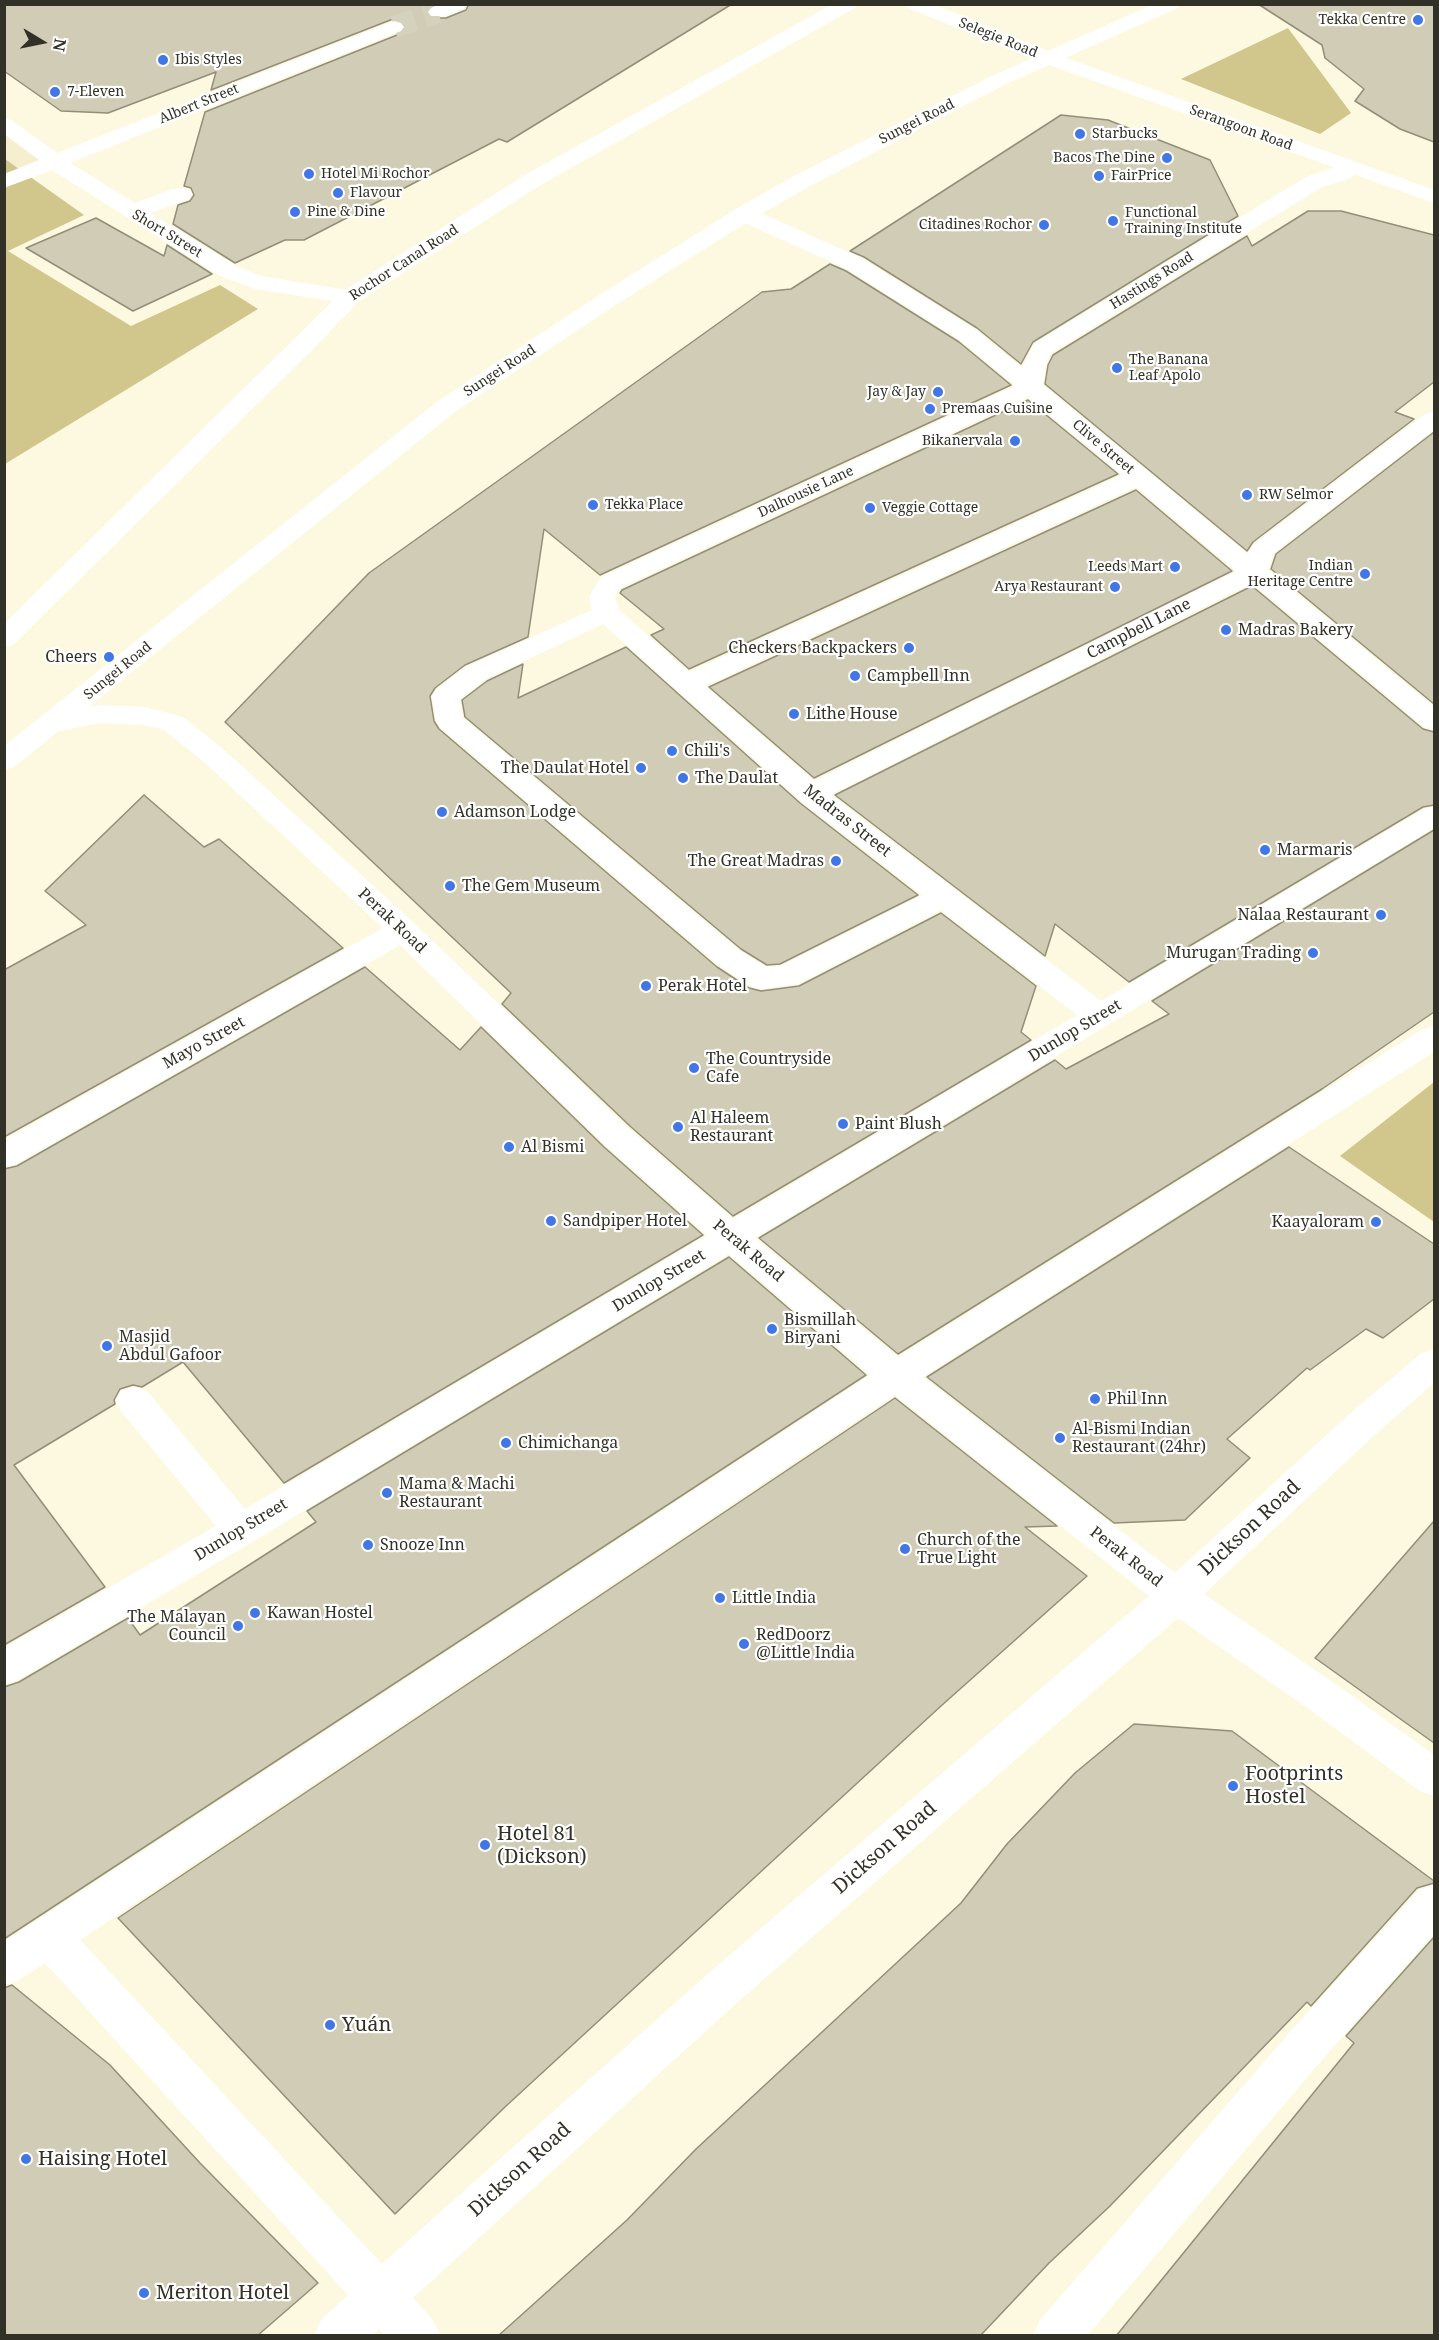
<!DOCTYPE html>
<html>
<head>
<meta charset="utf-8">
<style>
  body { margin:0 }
  #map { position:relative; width:1439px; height:2340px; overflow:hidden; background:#fdf9e1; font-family:"Noto Serif",serif }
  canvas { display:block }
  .frame { position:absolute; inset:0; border:6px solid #323127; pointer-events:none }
  .north { position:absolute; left:12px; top:12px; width:60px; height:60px; -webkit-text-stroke:4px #fff; paint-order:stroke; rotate:100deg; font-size:16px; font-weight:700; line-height:24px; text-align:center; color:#323127 }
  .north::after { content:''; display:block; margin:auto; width:21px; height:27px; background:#323127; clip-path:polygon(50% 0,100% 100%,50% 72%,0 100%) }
</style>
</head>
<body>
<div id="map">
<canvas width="1439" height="2340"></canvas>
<div class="frame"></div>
<div class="north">N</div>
</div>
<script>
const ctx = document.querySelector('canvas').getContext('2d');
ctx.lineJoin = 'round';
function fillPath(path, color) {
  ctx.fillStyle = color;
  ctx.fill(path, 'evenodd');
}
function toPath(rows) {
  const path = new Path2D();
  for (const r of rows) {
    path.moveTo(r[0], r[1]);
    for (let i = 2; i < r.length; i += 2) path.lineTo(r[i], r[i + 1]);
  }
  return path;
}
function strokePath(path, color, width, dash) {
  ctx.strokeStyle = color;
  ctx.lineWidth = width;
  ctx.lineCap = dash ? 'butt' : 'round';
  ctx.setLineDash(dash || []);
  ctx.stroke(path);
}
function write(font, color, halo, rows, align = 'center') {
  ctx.font = font + ' "Noto Serif",serif';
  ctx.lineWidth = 4.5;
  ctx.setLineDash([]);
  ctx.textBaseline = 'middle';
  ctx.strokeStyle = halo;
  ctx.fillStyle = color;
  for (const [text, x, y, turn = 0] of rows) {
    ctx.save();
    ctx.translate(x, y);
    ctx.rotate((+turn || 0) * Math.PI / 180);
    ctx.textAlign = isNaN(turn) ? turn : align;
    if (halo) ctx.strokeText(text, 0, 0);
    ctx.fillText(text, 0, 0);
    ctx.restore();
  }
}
fillPath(toPath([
  [5,130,43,159,5,175]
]), '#f5efcf');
fillPath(toPath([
  [1288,28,1351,113,1320,134,1181,79],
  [5,159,84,215,8,251,131,326,220,285,258,309,5,464],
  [1434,1082,1434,1222,1340,1156]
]), '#d1c68b');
const building = toPath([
  [4,4,433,4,426,12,431,18,446,18,466,10,469,4,732,4,507,142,499,139,304,240,285,240,235,263,173,224,178,205,190,201,194,195,191,188,184,186,205,112,402,33,406,27,403,22,393,19,211,90,216,72,108,113,61,111,4,71,4,4],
  [1258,4,1434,4,1434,142,1400,129,1355,101,1364,89,1325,58,1322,45,1258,4],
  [1061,115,1108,120,1210,160,1238,216,1033,342,1021,364,977,328,864,257,850,251,1061,115],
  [1308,211,1341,211,1434,235,1434,382,1395,412,1414,419,1253,542,1247,551,1045,384,1048,365,1053,355,1247,236,1252,246,1308,211],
  [96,218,164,256,167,245,212,274,133,311,26,248,96,218],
  [830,264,846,271,959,342,1011,385,600,575,544,529,528,637,465,665,435,688,430,696,434,721,439,729,717,967,749,988,761,991,799,986,941,913,1036,986,1021,1032,1031,1040,733,1216,631,1127,502,1004,511,993,225,722,369,573,762,292,791,289,830,264],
  [1028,400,1118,474,689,669,651,635,664,629,620,593,622,590,1028,400],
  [1434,432,1434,704,1271,569,1276,554,1434,432],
  [1136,490,1232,571,814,778,709,687,1136,490],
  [1252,586,1423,729,1434,732,1434,805,1423,807,1129,982,1055,924,1045,956,835,795,1252,586],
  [626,647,800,803,918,895,780,964,767,965,741,949,465,717,462,700,487,681,523,664,518,698,626,647],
  [144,795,204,847,219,839,343,948,4,1137,4,970,86,925,45,891,144,795],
  [1434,830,1434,1012,1322,1089,898,1354,759,1238,1055,1060,1066,1069,1169,1014,1152,1001,1434,830],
  [365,967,460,1050,481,1027,604,1147,703,1235,284,1483,183,1362,142,1387,133,1385,120,1389,114,1400,115,1404,14,1465,105,1587,4,1645,4,1169,17,1166,365,967],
  [1289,1147,1434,1244,1434,1299,1383,1338,1366,1329,1310,1370,1307,1368,1227,1439,1250,1458,1185,1520,1114,1523,927,1377,1289,1147],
  [729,1257,866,1375,4,1939,4,1687,19,1682,128,1618,140,1635,316,1522,307,1511,729,1257],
  [895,1398,1057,1526,1025,1527,1087,1576,941,1706,505,2107,395,2214,118,1918,895,1398],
  [1434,1521,1434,1743,1315,1658,1434,1521],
  [1134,1724,1232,1731,1434,1881,1434,1883,1417,1888,1311,2006,1307,2002,1110,2206,1049,2263,980,2336,498,2336,627,2220,696,2149,961,1903,1007,1844,1075,1773,1134,1724],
  [1434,1937,1434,2336,1116,2336,1354,2043,1346,2036,1434,1937],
  [12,1985,110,2065,200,2163,318,2283,257,2336,4,2336,4,1988,12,1985]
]);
fillPath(building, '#d0ccb5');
strokePath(building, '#928e78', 1.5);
strokePath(toPath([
  [394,27,438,12]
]), '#d4d1bc', 22, [22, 10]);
fillPath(toPath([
  [440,4,467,4,465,8,445,16,431,16,428,12,431,8,440,4],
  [394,21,401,23,404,27,401,31,70,163,135,203,173,189,181,188,189,189,192,194,189,199,150,213,236,266,261,276,358,292,361,297,358,302,350,304,256,289,220,276,52,170,4,188,4,174,39,160,4,134,4,118,11,120,57,153,394,21],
  [1350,162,1358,163,1361,168,1358,173,1348,179,1322,187,1051,353,1046,364,1043,385,1248,554,1254,544,1425,414,1434,412,1434,430,1274,553,1268,570,1434,707,1434,730,1424,727,1252,583,831,795,1101,1001,1424,809,1434,807,1434,828,755,1238,898,1357,1423,1029,1434,1026,1434,1052,923,1377,1175,1573,1353,1411,1422,1353,1434,1349,1434,1383,1379,1431,1204,1594,1344,1690,1434,1755,1434,1796,1420,1791,1316,1714,1178,1618,740,2000,413,2298,433,2320,440,2336,385,2336,379,2329,372,2336,314,2336,321,2320,348,2295,45,1963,19,1980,4,1986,4,1942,870,1375,729,1254,254,1541,18,1680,4,1685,4,1648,216,1526,121,1411,116,1401,121,1391,134,1387,147,1391,245,1509,707,1235,605,1145,400,945,16,1164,4,1167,4,1140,383,928,203,761,163,729,144,725,99,723,55,732,45,729,41,723,45,717,99,705,144,707,183,717,223,749,414,923,629,1129,733,1219,1077,1015,941,910,798,984,761,989,750,986,718,965,440,727,436,721,432,696,436,690,466,667,592,610,589,597,601,577,1015,386,960,340,847,269,736,219,733,214,736,209,744,207,752,209,863,259,976,330,1022,368,1034,344,1306,177,1350,162],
  [1028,397,1122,475,689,672,619,610,615,597,620,588,1028,397],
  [1136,487,1236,571,814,781,705,686,1136,487],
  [603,624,801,801,922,895,781,966,766,967,740,951,463,718,460,699,486,679,603,624],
  [895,1395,1149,1596,710,1972,382,2264,80,1940,895,1395],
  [1434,1885,1434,1934,1321,2061,1087,2336,1033,2336,1040,2320,1291,2031,1419,1890,1434,1885]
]), '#fff');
fillPath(toPath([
  [906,4,933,4,1055,54,1434,190,1434,203,1041,62,908,8,906,4]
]), '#fff');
fillPath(toPath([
  [833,4,857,4,855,8,539,186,358,302,312,350,13,645,4,647,4,624,342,292,523,176,833,4],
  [1154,4,1180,4,1178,8,1006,84,810,186,752,219,614,306,456,411,14,767,4,770,4,746,438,401,598,296,736,209,794,176,992,76,1154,4]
]), '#fff');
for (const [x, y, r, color] of [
  [1418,20,6,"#4176e7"],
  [163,60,6,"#4176e7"],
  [55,92,6,"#4176e7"],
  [1080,134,6,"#4176e7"],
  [1167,158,6,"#4176e7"],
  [309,174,6,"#4176e7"],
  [1099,176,6,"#4176e7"],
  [338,193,6,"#4176e7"],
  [295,212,6,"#4176e7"],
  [1113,221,6,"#4176e7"],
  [1044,225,6,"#4176e7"],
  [1117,368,6,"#4176e7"],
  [938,392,6,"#4176e7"],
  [930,409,6,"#4176e7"],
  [1015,441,6,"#4176e7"],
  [1247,495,6,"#4176e7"],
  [593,505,6,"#4176e7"],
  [870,508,6,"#4176e7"],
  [1175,567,6,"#4176e7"],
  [1365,574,6,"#4176e7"],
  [1115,587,6,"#4176e7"],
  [1226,630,6,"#4176e7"],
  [909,648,6,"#4176e7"],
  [109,657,6,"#4176e7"],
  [855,676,6,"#4176e7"],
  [794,714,6,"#4176e7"],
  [672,751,6,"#4176e7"],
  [641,768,6,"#4176e7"],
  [683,778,6,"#4176e7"],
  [442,812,6,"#4176e7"],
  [1265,850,6,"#4176e7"],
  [836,861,6,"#4176e7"],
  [450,886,6,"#4176e7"],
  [1381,915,6,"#4176e7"],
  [1313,953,6,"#4176e7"],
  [646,986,6,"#4176e7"],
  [694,1068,6,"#4176e7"],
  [843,1124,6,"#4176e7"],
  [678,1127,6,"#4176e7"],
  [509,1147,6,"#4176e7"],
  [551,1221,6,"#4176e7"],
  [1376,1222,6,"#4176e7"],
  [772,1329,6,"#4176e7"],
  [107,1346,6,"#4176e7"],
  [1095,1399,6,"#4176e7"],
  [1060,1438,6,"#4176e7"],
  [506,1443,6,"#4176e7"],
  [387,1493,6,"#4176e7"],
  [368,1545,6,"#4176e7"],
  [905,1549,6,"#4176e7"],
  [720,1598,6,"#4176e7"],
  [255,1613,6,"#4176e7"],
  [238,1626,6,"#4176e7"],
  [744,1644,6,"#4176e7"],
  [1233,1786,6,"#4176e7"],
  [485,1845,6,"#4176e7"],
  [330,2025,6,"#4176e7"],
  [26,2159,6,"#4176e7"],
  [144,2293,6,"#4176e7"]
]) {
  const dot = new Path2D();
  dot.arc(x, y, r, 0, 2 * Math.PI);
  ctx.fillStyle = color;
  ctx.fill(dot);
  strokePath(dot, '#fff', 2);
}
write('14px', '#323127', '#fff', [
  ["Tekka Centre",1406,20,"right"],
  ["Ibis Styles",175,60],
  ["7-Eleven",67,92],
  ["Starbucks",1092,134],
  ["Bacos The Dine",1155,158,"right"],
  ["Hotel Mi Rochor",321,174],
  ["FairPrice",1111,176],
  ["Flavour",350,193],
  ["Pine & Dine",307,212],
  ["Functional",1125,213],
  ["Training Institute",1125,229],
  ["Citadines Rochor",1032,225,"right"],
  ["The Banana",1129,360],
  ["Leaf Apolo",1129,376],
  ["Jay & Jay",926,392,"right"],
  ["Premaas Cuisine",942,409],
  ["Bikanervala",1003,441,"right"],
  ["RW Selmor",1259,495],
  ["Tekka Place",605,505],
  ["Veggie Cottage",882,508],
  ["Indian",1353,566,"right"],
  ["Heritage Centre",1353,582,"right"],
  ["Leeds Mart",1163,567,"right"],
  ["Arya Restaurant",1103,587,"right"]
], 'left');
write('14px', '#323127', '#fff', [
  ["Selegie Road",998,38,22],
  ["Albert Street",199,104,-22],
  ["Sungei Road",917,122,-27],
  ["Serangoon Road",1241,128,20],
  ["Short Street",167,234,31],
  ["Rochor Canal Road",404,263,-33],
  ["Hastings Road",1152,281,-32],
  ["Sungei Road",500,371,-33],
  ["Clive Street",1103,447,40],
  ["Dalhousie Lane",806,492,-25],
  ["Sungei Road",118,671,-39]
]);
write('16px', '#323127', '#fff', [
  ["Campbell Lane",1139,629,-27],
  ["Madras Street",847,821,38],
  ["Perak Road",392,921,43],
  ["Dunlop Street",1075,1031,-31],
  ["Mayo Street",204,1043,-29],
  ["Perak Road",748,1251,40],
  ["Dunlop Street",659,1281,-31],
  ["Dunlop Street",241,1530,-31],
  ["Perak Road",1126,1557,38]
]);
write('16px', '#323127', '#fff', [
  ["Madras Bakery",1238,630],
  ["Checkers Backpackers",897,648,"right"],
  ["Cheers",97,657,"right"],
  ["Campbell Inn",867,676],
  ["Lithe House",806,714],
  ["Chili's",684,751],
  ["The Daulat Hotel",629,768,"right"],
  ["The Daulat",695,778],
  ["Adamson Lodge",454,812],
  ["Marmaris",1277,850],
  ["The Great Madras",824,861,"right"],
  ["The Gem Museum",462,886],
  ["Nalaa Restaurant",1369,915,"right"],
  ["Murugan Trading",1301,953,"right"],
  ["Perak Hotel",658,986],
  ["The Countryside",706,1059],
  ["Cafe",706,1077],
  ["Al Haleem",690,1118],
  ["Restaurant",690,1136],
  ["Paint Blush",855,1124],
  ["Al Bismi",521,1147],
  ["Sandpiper Hotel",563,1221],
  ["Kaayaloram",1364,1222,"right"],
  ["Bismillah",784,1320],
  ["Biryani",784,1338],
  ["Masjid",119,1337],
  ["Abdul Gafoor",119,1355],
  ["Phil Inn",1107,1399],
  ["Al-Bismi Indian",1072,1429],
  ["Restaurant (24hr)",1072,1447],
  ["Chimichanga",518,1443],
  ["Mama & Machi",399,1484],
  ["Restaurant",399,1502],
  ["Church of the",917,1540],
  ["True Light",917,1558],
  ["Snooze Inn",380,1545],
  ["Little India",732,1598],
  ["Kawan Hostel",267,1613],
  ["The Malayan",226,1617,"right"],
  ["Council",226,1635,"right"],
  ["RedDoorz",756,1635],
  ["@Little India",756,1653]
], 'left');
write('20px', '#323127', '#fff', [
  ["Dickson Road",1250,1528,-43],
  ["Dickson Road",885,1848,-41],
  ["Dickson Road",520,2170,-42]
]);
write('20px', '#323127', '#fff', [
  ["Footprints",1245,1774],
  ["Hostel",1245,1797],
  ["Hotel 81",497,1834],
  ["(Dickson)",497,1857],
  ["Yuán",342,2025],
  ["Haising Hotel",38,2159],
  ["Meriton Hotel",156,2293]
], 'left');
</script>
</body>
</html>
